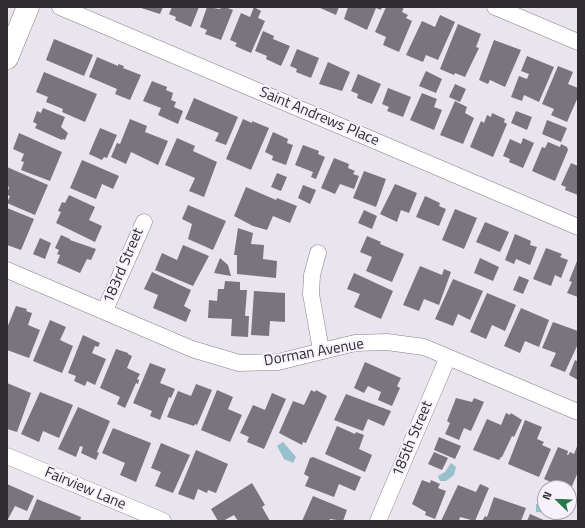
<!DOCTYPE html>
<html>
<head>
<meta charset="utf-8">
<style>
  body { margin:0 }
  #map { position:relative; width:585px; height:528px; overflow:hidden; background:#eae4ef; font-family:"Titillium Web",sans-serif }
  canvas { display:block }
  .frame { position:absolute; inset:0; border:8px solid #2f2d31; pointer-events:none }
  .north { position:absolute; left:537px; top:480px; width:40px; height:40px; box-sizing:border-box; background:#f7f1fc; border:1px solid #a7a3ab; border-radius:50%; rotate:293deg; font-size:11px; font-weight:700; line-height:16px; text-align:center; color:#2f2d31 }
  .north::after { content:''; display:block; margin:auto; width:14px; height:18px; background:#267647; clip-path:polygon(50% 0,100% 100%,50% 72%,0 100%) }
</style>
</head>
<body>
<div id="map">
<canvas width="585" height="528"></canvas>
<div class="frame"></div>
<div class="north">N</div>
</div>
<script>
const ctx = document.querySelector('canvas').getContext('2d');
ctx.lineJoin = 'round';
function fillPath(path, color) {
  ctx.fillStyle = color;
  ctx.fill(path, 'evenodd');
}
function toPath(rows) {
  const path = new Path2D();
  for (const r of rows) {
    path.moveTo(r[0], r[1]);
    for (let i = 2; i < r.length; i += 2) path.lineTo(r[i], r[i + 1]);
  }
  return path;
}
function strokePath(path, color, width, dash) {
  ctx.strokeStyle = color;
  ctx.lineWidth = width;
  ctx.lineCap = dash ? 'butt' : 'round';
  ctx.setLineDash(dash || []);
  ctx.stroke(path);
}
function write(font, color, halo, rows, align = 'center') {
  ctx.font = font + ' "Titillium Web",sans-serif';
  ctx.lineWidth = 4;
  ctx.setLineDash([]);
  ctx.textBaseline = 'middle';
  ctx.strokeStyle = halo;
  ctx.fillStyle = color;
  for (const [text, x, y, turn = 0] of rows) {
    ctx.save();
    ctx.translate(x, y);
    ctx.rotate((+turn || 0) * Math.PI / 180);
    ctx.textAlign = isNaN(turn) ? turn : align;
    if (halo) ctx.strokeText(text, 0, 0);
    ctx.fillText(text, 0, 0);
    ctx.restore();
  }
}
fillPath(toPath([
  [283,442,296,457,293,463,284,459,277,446],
  [451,463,456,467,454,475,446,481,440,481,438,476,445,472],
  [536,504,545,504,545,512,559,512,561,514,554,521,547,513,536,512]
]), '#96c0cb');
fillPath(toPath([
  [138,7,163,7,160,14],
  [172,7,199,7,191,27,175,20,176,17,169,14],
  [207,7,220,9,221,7,225,7,233,10,221,40,205,34,207,30,200,27],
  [254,7,261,11,258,18,265,21,251,53,235,46,237,43,230,40,241,13,250,17],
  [318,7,339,7,336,15],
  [348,7,382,7,381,10,376,8,367,30,344,19],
  [386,7,404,7,402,12,408,15,406,18,412,21,399,52,383,45,386,37,375,32],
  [440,15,455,22,438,60,426,55,423,62,406,55,422,21,435,27],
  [458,24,481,34,476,47,479,48,465,77,455,73,454,75,440,69],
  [263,31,274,36,273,39,290,46,281,66,266,59,267,56,255,51],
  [54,39,93,55,84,76,46,60],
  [494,40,521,50,505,87,490,80,488,84,479,80],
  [297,49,319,58,311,78,296,72,297,69,290,66],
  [527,56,554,67,539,102,524,95,522,101,511,97,519,76,527,79,529,74,521,71],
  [97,57,118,66,118,64,124,66,123,68,141,75,130,100,115,94,117,89,89,77],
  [328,62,350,72,342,91,319,84],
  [558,66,573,72,568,84,578,88,578,97,567,122,551,115,554,109,542,104],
  [426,71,442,79,436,93,419,86],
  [44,72,97,94,85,122,62,112,63,109,46,102,48,97,36,92],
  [358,74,381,84,372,104,357,98,358,94,351,91],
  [152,81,167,87,166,90,173,93,171,100,176,102,174,107,183,111,178,124,158,115,161,108,143,101],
  [455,84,466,89,460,102,449,97],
  [388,88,411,97,403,117,387,111,389,107,382,104],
  [422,93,437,99,434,107,442,110,434,130,410,120],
  [194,98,238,117,226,145,215,141,219,133,185,119],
  [455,101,467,107,465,113,474,118,463,144,440,135],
  [43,108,65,117,61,127,68,133,65,140,63,139,62,140,35,128,37,124,33,122,37,111,41,113],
  [516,111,532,117,527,130,511,123],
  [492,113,505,119,504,122,507,124,493,157,470,147,481,121,484,123,487,115,491,117],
  [130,119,147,126,145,132,168,141,158,165,131,152,126,164,111,157,117,143,120,144],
  [243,119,252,123,252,121,269,128,251,170,226,159],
  [547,120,567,128,561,142,542,134],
  [100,128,117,135,107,158,104,157,102,160,89,154],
  [273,132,288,139,287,143,293,145,286,165,272,160,273,156,265,152],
  [19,133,62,152,50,181,21,170,24,162,21,161,24,154,13,149],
  [177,138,195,146,193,151,217,162,204,197,189,191,195,178,165,165],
  [523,138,534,143,523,168,509,162,510,159,503,156,510,139,521,144],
  [548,142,560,147,561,144,567,147,568,150,555,181,532,171,542,147,545,148],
  [303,145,319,151,318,154,325,157,316,179,311,177,313,172,295,165],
  [334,158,349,164,348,168,355,171,353,174,359,176,354,189,340,184,335,194,321,188],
  [82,160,119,176,113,189,102,184,96,199,70,188],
  [571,163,578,166,578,195,565,190,566,187,561,185],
  [7,167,48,185,35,215,7,203,10,196,7,195,9,187,7,186],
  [364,171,386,179,376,207,353,198],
  [277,173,287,177,281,191,271,187],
  [395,184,417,193,409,213,401,210,397,222,380,214],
  [303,185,316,190,310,204,298,198],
  [246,187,276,200,277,198,297,206,290,223,273,216,267,230,253,226,234,216],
  [69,195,95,207,89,220,102,226,95,242,56,223,61,212,58,211,62,202,65,203],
  [425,196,440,203,439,206,446,209,439,226,416,217],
  [188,205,226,221,213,250,188,239,192,224,182,219],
  [7,208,34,219,21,250,7,245],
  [455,209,477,218,464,249,442,240],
  [364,210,377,216,372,229,358,223],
  [485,222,509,232,500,252,476,242],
  [238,228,253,233,251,244,264,245,263,259,277,261,276,278,237,274,237,255,234,255],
  [515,234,531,241,530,245,537,247,530,265,516,259,514,264,505,260],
  [61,235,70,239,70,240,96,249,91,260,87,259,80,273,57,263,60,255,57,254,59,250,55,248],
  [367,236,381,242,380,244,404,254,392,282,366,271,372,257,360,252],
  [40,238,51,243,45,259,33,254],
  [183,245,209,256,193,286,155,270,162,253,177,260],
  [546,248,562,254,560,257,568,260,561,278,555,275,551,286,533,279],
  [220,258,228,265,231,276,214,273],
  [480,258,499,267,493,281,474,273],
  [577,261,578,261,578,297,567,293,572,282,569,281],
  [420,266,442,275,444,269,451,272,439,305,424,299,419,311,403,305],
  [152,272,191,290,184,306,191,310,186,322,153,308,158,295,144,289],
  [354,273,393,291,381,319,354,307,360,294,347,289],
  [519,276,529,280,523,294,513,290],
  [453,279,483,291,470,320,458,314,453,326,435,319],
  [225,281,240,282,240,290,247,290,245,316,249,316,248,337,231,336,232,319,208,318,209,300,217,301,218,289,224,289],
  [254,291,285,293,285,322,270,321,269,336,251,335],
  [487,293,516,305,505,331,492,325,486,339,470,332],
  [16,306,27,309,26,311,32,313,28,325,40,330,29,358,7,350,7,328],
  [521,308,549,320,539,347,525,341,520,353,504,346],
  [50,320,66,327,60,340,73,346,62,373,33,361],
  [553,322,578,331,578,344,565,372,550,366,556,353,542,348],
  [83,335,100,343,98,347,95,346,92,353,106,359,95,385,87,381,85,386,74,381,76,376,68,373],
  [116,349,128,353,128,354,132,356,127,368,140,374,137,379,139,380,138,384,136,383,125,408,117,404,120,397,100,388],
  [578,358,578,380,569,375,575,360,577,361],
  [365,362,401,378,397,386,400,388,392,406,378,400,381,392,368,386,364,393,354,388],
  [150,363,166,369,160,383,175,389,171,398,169,397,160,420,150,416,152,411,133,403],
  [7,383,31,393,17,432,7,429],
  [196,384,212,390,197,425,195,424,194,426,167,417,178,391,191,396],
  [217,390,233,397,228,409,242,415,230,442,201,430],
  [311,390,315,392,316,390,327,396,306,443,303,442,302,445,279,433,293,401,304,405],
  [40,392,73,405,59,438,43,431,39,442,21,434],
  [272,393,286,399,264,449,247,442,249,437,240,433,253,405,265,410],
  [346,394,391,411,384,426,368,419,363,431,334,420],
  [456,398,472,402,474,398,484,402,471,431,464,428,459,440,445,434,450,423,447,421],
  [78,407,110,421,97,452,99,453,96,460,81,453,83,447,80,446,76,457,58,449],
  [506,413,510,415,511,413,522,420,514,437,512,436,502,457,501,457,499,460,473,450,487,419,501,425],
  [525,420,542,427,537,439,544,442,542,445,551,449,539,477,508,464],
  [337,426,355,434,356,432,364,435,359,449,372,455,365,472,325,454],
  [113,428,151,443,136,482,120,475,125,463,102,453],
  [439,437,461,446,455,459,434,450],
  [161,443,190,455,173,493,155,486,161,472,151,468],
  [578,444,578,472,569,493,569,488,558,488,554,486,555,484,544,479,558,447,568,451,567,455,568,455,570,452,574,454],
  [196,450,228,464,216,493,208,490,207,493,198,489,194,500,178,494],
  [434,452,448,458,442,470,428,464],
  [313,457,361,477,355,491,339,484,334,497,305,486,309,477,304,474,310,458],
  [422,480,430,483,431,480,440,484,438,488,446,491,435,519,425,515,426,512,412,504],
  [252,483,265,505,262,507,270,521,238,521,234,515,223,521,218,521,211,509],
  [7,484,34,496,27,511,15,506,7,521],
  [480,484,489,488,475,521,460,517,459,521,441,521,458,485,476,492],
  [313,496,347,510,343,521,330,519,329,521,302,521],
  [494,497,526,508,521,521,482,521,485,516,487,517],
  [37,499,81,517,80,521,28,521],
  [530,514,546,521,527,521]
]), '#79747e');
const street = toPath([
  [60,7,578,227],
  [495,7,578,42],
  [318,253,312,275,311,294,321,350],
  [7,270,192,349,239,363,278,362,355,343,387,342,424,347,578,412],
  [105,310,144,222],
  [7,456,163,521],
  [378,521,448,357]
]);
const secondary = toPath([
  [7,58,28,7]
]);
strokePath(street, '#847f89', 17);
strokePath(secondary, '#847f89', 23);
strokePath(street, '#fff', 16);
strokePath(secondary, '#fff', 22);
write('15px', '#2f2d31', '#f7f1fc', [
  ["Saint Andrews Place",319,117,23],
  ["183rd Street",124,266,-67],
  ["Dorman Avenue",314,353,-10],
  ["185th Street",413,439,-67],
  ["Fairview Lane",85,489,23]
]);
</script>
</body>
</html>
